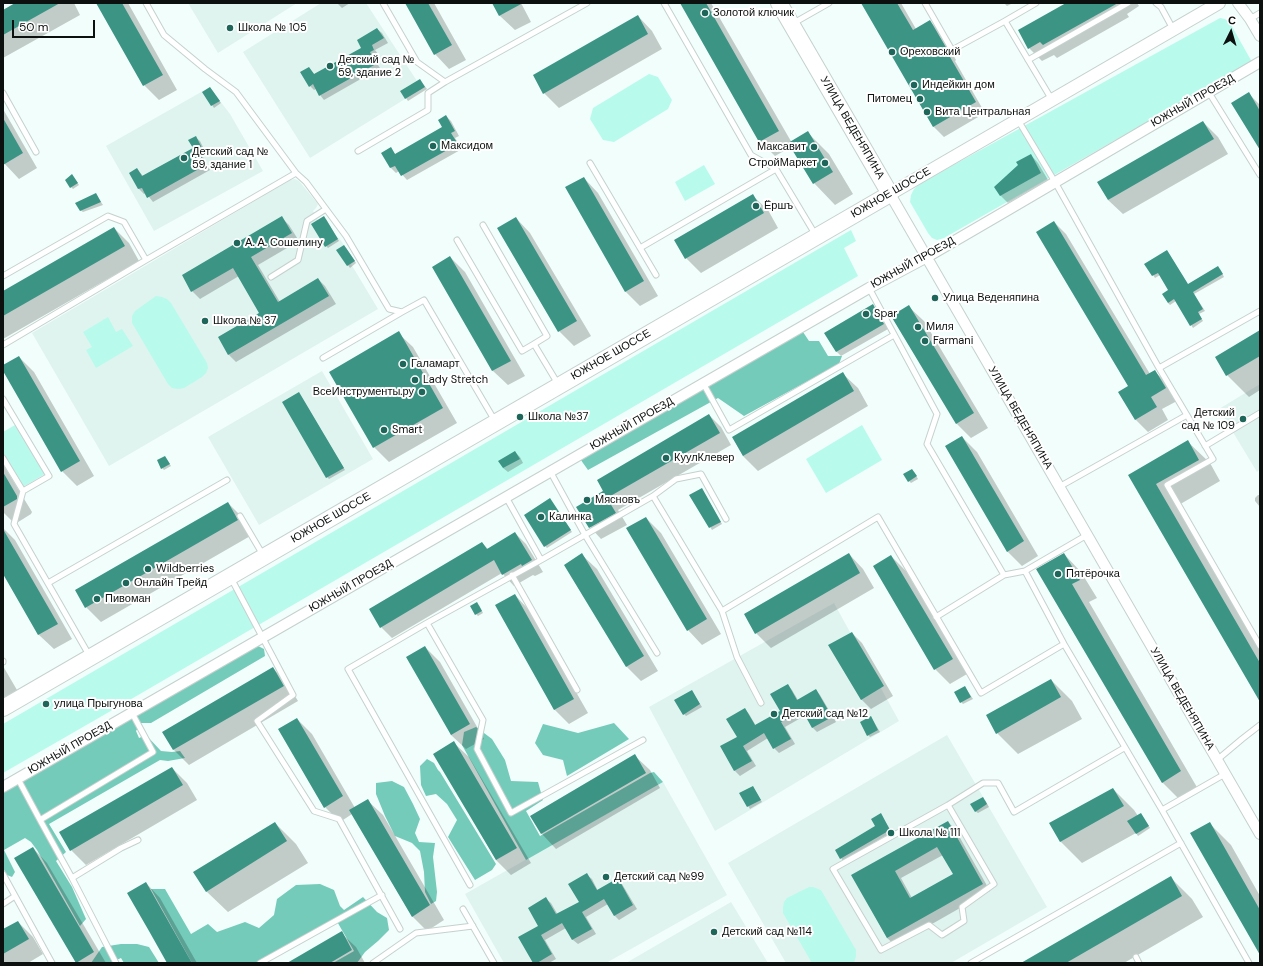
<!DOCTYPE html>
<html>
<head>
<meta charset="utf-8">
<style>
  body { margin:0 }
  #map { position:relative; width:1263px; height:966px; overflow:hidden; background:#f2fefb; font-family:"DM Sans",sans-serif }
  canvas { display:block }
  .frame { position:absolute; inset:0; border:4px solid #0c100f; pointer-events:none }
  .north { position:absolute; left:1211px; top:12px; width:40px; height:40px; -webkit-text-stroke:3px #fff; paint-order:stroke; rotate:5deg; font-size:11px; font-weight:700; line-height:16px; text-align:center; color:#0c100f }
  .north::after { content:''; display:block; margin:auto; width:14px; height:18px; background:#0c100f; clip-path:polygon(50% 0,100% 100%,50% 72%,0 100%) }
  .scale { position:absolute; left:12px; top:20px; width:83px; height:18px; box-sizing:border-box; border:2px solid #0c100f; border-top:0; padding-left:5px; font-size:12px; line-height:14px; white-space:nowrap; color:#0c100f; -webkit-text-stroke:3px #fff; paint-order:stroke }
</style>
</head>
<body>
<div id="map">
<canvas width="1263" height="966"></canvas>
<div class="frame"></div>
<div class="north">С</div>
<div class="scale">50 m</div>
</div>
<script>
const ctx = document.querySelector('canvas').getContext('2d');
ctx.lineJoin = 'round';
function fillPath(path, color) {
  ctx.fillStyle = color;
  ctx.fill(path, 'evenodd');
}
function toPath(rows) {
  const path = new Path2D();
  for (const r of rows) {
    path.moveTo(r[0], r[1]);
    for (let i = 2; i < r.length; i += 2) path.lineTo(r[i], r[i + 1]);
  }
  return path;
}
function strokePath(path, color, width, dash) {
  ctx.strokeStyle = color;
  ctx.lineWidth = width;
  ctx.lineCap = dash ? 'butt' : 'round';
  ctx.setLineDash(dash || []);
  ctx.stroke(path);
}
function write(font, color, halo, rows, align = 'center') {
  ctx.font = font + ' "DM Sans",sans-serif';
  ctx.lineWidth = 4;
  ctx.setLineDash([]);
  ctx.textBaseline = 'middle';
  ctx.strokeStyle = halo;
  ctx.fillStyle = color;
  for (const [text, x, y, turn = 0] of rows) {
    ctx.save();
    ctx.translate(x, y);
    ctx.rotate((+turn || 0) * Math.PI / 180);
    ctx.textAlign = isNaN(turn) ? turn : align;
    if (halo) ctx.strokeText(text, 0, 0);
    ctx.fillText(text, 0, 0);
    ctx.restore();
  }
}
fillPath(toPath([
  [188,3,297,3,218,53],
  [321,3,366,3,417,81,400,91,405,99,310,158,243,52],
  [210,87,220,101,230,114,263,171,154,231,106,146],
  [295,179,299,181,318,204,316,208,313,211,318,220,337,237,339,238,355,261,351,264,378,309,109,466,32,333,290,180],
  [322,371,373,459,259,525,208,437],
  [1260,384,1260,469,1257,472,1219,409],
  [834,603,899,721,715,831,649,707],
  [947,735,1047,907,951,963,786,963,728,863],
  [663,782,727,895,606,963,504,963,465,894],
  [731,902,768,963,626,963]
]), '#dff4ef');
fillPath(toPath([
  [1220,18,1225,19,1230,23,1252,62,944,238,937,240,932,238,928,233,910,202,911,195,914,189,919,184],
  [649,74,658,77,672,100,668,109,614,142,603,140,590,119,593,108],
  [704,165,715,184,685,201,675,182],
  [851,230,856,241,844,248,858,276,109,712,3,773,3,724],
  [156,296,162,297,167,299,171,303,207,363,208,368,206,373,202,377,184,388,178,389,172,388,168,384,132,323,132,316,135,311],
  [108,317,116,332,122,329,133,346,96,368,86,350,92,347,83,332],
  [15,425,45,474,23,487,3,453,3,432],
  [862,425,882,460,826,493,806,459],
  [809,887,813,887,821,890,856,950,856,956,854,963,812,963,783,913,783,907,784,902,787,898]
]), '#b8fbec');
fillPath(toPath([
  [801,329,809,341,819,341,828,356,842,356,839,364,744,416,718,398,588,470,578,456],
  [256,645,264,649,265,656,151,723,141,723,136,731,139,738,146,735,161,751,172,752,180,751,185,758,168,761,160,760,49,824,66,852,56,861,72,887,86,919,80,926,37,850,31,842,25,838,4,850,15,872,12,877,7,875,3,868,3,786],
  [614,723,629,739,567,776,563,760,543,755,535,743,543,724,578,733],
  [476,727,492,739,505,760,511,781,538,782,543,800,526,811,540,836,650,773,654,772,663,782,526,860,462,745,464,732],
  [427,759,434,763,438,770,440,772,496,864,492,870,475,880,448,837,457,820,447,804,436,794,426,796,421,785,420,766],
  [392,781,404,787,413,804,420,819,415,833,419,842,435,843,433,857,437,892,436,901,431,904,425,892,424,872,420,851,412,843,395,836,385,816,376,794,376,783],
  [320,884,334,890,340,906,344,910,363,897,377,912,387,918,389,930,378,941,365,952,357,963,333,963,354,951,335,918,255,963,192,963,151,889,165,889,191,934,208,924,217,932,245,922,259,928,274,915,277,899,296,885],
  [121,944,137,944,149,947,159,963,124,963,121,958,110,963,91,963,102,947]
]), '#74cbba');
fillPath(toPath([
  [17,3,74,3,80,15,3,58,3,11],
  [97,3,128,3,177,90,159,100,144,85],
  [337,3,350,3,342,8],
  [406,3,434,3,466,60,449,69,435,54],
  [493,3,521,3,531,22,515,30,500,16],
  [681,3,711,3,792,143,808,133,829,154,853,194,835,205,814,183,791,147,775,156,760,141],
  [862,3,901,3,916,29,930,21,940,32,956,60,955,61,985,113,944,137,933,126],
  [1004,3,1013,3,1007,6],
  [1068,3,1137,3,1139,6,1127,14,1129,17,1057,58,1054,55,1042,61,1029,48],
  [638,16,652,31,662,49,559,108,544,93,534,76],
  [377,29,382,33,388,43,375,50,378,54,373,57,380,68,324,100,320,95,316,89,314,90,310,86,309,68,315,75,363,48],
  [420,80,427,89,408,101,401,91],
  [210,88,221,103,214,108,204,93],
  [1249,94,1260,105,1260,148],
  [3,109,37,168,19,179,3,162],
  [446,116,451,121,459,136,455,138,462,149,407,180,399,171,396,173,391,168,382,153,390,148,396,155,444,128],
  [1203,122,1218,137,1228,154,1123,214,1108,200],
  [195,137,200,141,207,155,203,157,210,170,153,202,146,193,144,194,139,189,130,173,137,169,143,176,194,148],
  [1031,155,1038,163,1048,180,1008,203,1001,196,996,187],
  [74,178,79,185,73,189,71,187],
  [584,178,598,193,658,296,640,306,626,292],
  [97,196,103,205,83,212,80,210],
  [753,196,768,210,778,228,701,273,686,258],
  [282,218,289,225,299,241,258,265,280,302,318,279,325,286,336,304,236,362,229,355,219,337,261,313,239,276,200,299,192,291,183,276],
  [516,218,530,233,591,336,574,346,559,331],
  [326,219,339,241,328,248,326,246],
  [1054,222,1066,234,1150,374,1155,372,1167,383,1177,401,1162,409,1168,420,1148,432,1136,420,1120,392,1129,387],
  [114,228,129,243,139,261,3,339,3,292],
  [346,248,356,263,350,268,337,250],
  [1167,251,1188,285,1220,269,1224,277,1194,294,1205,311,1199,314,1203,321,1193,328,1176,301,1170,305,1168,303,1170,291,1160,275,1155,278,1146,264],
  [450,257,465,272,525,376,508,385,493,371,433,267],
  [872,306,877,310,888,329,841,356,837,352,826,333],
  [909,307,924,321,988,428,971,438,957,424,892,317],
  [1260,331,1260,390,1249,397,1227,375,1216,357],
  [398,333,413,347,457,423,389,462,374,447],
  [19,357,34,372,94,476,77,486,62,471,3,369,3,366],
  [843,374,858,388,868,406,758,471,743,456,733,438],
  [299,393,345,470,329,479,327,477],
  [709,415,721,427,731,445,618,510,627,525,601,539,590,527,604,491],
  [962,437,977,452,1038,556,1022,566,1007,551],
  [1188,442,1210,463,1220,481,1177,506,1260,649,1260,700,1130,475],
  [515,452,520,457,523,463,508,472,503,468],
  [165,457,171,466,164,470,162,468],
  [3,464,32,512,31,514,15,524,3,512],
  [914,472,918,479,911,483,909,481],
  [703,491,722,524,712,530,691,495],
  [1258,495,1260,495,1260,507,1255,501,1255,498],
  [550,499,572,532,547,548,545,546],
  [228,503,243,518,252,535,101,622,86,607,76,590],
  [646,518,661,533,721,634,702,645,688,630],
  [3,528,15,540,72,639,54,649,39,635,3,572],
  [515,533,526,544,543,572,535,576,533,575,514,586,502,573,392,638,381,627,482,543,488,549],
  [849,554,863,569,874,588,771,648,756,633],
  [1064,554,1081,572,1097,598,1089,602,1198,789,1180,800,1162,782,1038,569],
  [582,555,597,569,658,671,641,681,627,667,565,565],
  [891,556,906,571,967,674,950,684,935,669],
  [515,595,529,610,588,713,569,724,554,709],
  [479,605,483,613,478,616,476,614],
  [852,633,862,643,893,696,871,709,861,699],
  [425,647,440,662,484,739,466,749,451,735],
  [3,666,17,690,3,698],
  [273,668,287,683,298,701,189,765,174,750,164,732],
  [1051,680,1072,701,1082,719,1018,754,997,733],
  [788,685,792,690,798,700,816,690,820,695,836,722,817,732,813,728,806,715,785,727,795,744,779,753,774,748,768,738,747,751,756,766,740,776,735,771,721,747,738,737,745,709,749,714,756,726,781,712],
  [965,687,973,699,963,704,961,702],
  [693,693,702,707,686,716,684,714],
  [871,717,880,732,870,737,868,735],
  [297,719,312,734,355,808,368,801,383,815,444,920,427,931,412,916,352,814,340,822,325,807],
  [454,743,469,757,531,863,511,875,496,860,435,754],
  [635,756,650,770,660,788,556,849,542,834,531,816],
  [172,768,187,783,197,800,86,865,71,850],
  [753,787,762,802,750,809,741,794],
  [1113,789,1134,810,1138,816,1142,816,1150,828,1138,836,1136,833,1082,863,1060,841],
  [985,800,989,807,978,813,975,811],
  [882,817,892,832,843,861,836,850,877,826],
  [948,822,955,829,990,891,895,945,887,938,853,876],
  [943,855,954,874,912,898,901,878],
  [275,823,296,844,308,863,228,912,206,891],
  [1210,824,1231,845,1260,896,1260,953],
  [33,848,47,863,106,963,77,963,75,961],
  [587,875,592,879,598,891,617,880,622,884,637,909,619,920,614,915,608,904,586,917,596,934,578,944,573,940,566,928,545,940,556,959,549,963,534,963,539,926,546,899,551,903,558,915,580,902],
  [1171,878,1192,899,1203,917,1124,963,1023,963],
  [146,883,160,898,197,963,168,963],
  [18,922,33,937,43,954,28,963,3,963,3,931],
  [341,933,356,947,365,963,289,963]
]), '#0003');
fillPath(toPath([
  [15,3,60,3,3,35,3,10],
  [96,3,122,3,163,75,143,86],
  [405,3,428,3,452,45,434,55],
  [492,3,523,3,499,16],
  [680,3,706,3,779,131,759,142],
  [861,3,897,3,913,30,930,20,947,49,946,50,976,102,933,127],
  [1066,3,1118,3,1043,45,1040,42,1028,49,1018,30],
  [638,15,648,34,543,94,533,75],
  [377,28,384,38,372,45,374,50,370,52,376,64,319,96,313,84,309,87,300,72,309,67,314,74,361,48,357,40],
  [420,79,425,87,405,99,400,91],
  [210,87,220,101,211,106,202,92],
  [1249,92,1260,111,1260,150,1231,103],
  [446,115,455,131,451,133,458,144,401,176,395,166,390,168,381,153,391,147,395,154,442,127,438,120],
  [3,118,23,153,3,165],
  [1203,121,1214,139,1108,200,1097,182],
  [808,131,833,172,813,184,788,143],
  [196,136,203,150,199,152,206,165,147,198,142,188,138,189,129,173,137,168,142,176,193,148,188,140],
  [1031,154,1041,173,1000,196,994,187,1018,165,1016,162],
  [72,174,78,183,70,188,65,180],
  [584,177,644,281,625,292,565,187],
  [96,193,101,202,80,211,75,203],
  [753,194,764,213,685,259,674,240],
  [282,216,292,233,251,257,278,302,318,278,329,296,228,355,218,337,259,313,233,268,191,292,182,275],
  [324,216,338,239,325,247,311,224],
  [516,217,577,321,558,332,497,228],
  [1054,221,1146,375,1155,370,1166,388,1151,397,1157,407,1135,420,1118,392,1128,386,1036,232],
  [114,227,125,246,3,316,3,291],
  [344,245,355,261,347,266,336,250],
  [1167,250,1188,284,1218,266,1223,274,1193,292,1203,309,1198,312,1202,319,1190,326,1174,299,1168,303,1162,294,1168,290,1158,273,1152,276,1144,264],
  [450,256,511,361,492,371,432,267],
  [873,304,884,324,836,352,824,333],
  [909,305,974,413,956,424,891,316],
  [1260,330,1260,356,1226,376,1215,357],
  [399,331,443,408,373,448,329,372],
  [19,356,80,461,61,472,3,371,3,365],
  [843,372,854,391,743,456,732,437],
  [299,392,344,468,326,478,282,402],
  [709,414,720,433,607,498,616,513,589,528,576,507,603,491,597,480],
  [962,436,1024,541,1007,552,945,446],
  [1188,440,1199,460,1156,484,1260,663,1260,702,1128,475],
  [515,451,520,459,503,468,498,461],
  [165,456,170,464,161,469,157,460],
  [912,469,917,476,908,482,903,474],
  [3,472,17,496,17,499,3,507],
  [702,488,721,522,709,528,689,495],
  [550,498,571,530,544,547,524,515],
  [228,502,238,520,85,608,75,590],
  [646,517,707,619,687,631,626,528],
  [3,529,58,624,38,635,3,574],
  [515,532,532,560,522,566,521,564,502,575,494,560,380,628,369,609,482,542,487,549],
  [582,553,644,656,626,667,564,565],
  [849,553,860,573,755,634,744,614],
  [1064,553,1080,580,1072,584,1181,771,1162,783,1036,569],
  [891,555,953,659,934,670,873,566],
  [515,594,574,699,554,710,495,605],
  [477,602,482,611,475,615,470,606],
  [852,632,884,686,861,700,828,645],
  [425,646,470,724,451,735,406,657],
  [273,667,284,686,173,750,162,732],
  [1051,679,1061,697,996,734,986,715],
  [788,684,797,700,816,689,832,717,812,728,802,710,781,722,791,739,773,749,764,733,743,746,752,761,734,771,720,746,737,737,726,719,745,708,755,725,780,711,770,694],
  [965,686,971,697,960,703,954,692],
  [692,690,700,704,683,715,674,700],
  [871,716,878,730,867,736,860,722],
  [297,718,343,796,324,808,278,729],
  [454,741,517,848,496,860,433,754],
  [635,754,646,773,541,834,530,816],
  [172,767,183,785,70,851,59,832],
  [753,786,761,800,747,807,739,793],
  [1113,788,1124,806,1060,842,1049,823],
  [983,797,987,804,975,812,970,804],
  [368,799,430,905,412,917,349,810],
  [881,813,890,830,840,859,835,850,875,826,871,819],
  [1141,813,1149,826,1136,834,1127,821],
  [948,821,983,884,887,938,851,875],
  [937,847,953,874,910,898,895,871],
  [275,822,287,841,206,892,193,872],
  [1210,822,1260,910,1260,955,1190,833],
  [33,847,94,952,76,963,14,858],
  [587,873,597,890,618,878,633,905,614,916,604,899,582,912,592,929,572,940,562,923,541,935,552,954,537,963,533,963,518,937,538,926,528,908,546,897,556,914,579,902,568,884],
  [1171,876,1182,896,1066,963,1021,963],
  [146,882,192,963,167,963,149,931,127,893],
  [18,921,29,939,3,954,3,929],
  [342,931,352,950,330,963,287,963]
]), '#3c9485');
const service = toPath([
  [146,3,164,35,205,69,236,92,296,173,306,182,346,236,389,309,402,312,424,300,495,421],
  [383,3,417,62,445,82,587,3],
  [664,3,751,155,776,169],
  [925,3,952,50,1005,21,1036,3],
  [1156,3,1161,7,1173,29],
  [1250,19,1260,13],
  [1005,21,1052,100],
  [792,24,829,3],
  [1028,60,1128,3],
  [1208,91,1260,175],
  [3,93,36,152],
  [1018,120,1055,182,1159,368,1213,459,1167,485,1260,646],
  [358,151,428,110,428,93,445,82],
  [590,163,656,275],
  [457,240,522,351,534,344,547,336,483,225],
  [640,248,776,169,815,234],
  [3,276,108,216,124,222,146,260],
  [271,277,298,260,307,221,326,209],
  [869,288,937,414,927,444,1004,575],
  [534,344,558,384],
  [3,345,146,260,296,173],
  [323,358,402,312],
  [1159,368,1260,311],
  [703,383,729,430,894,335],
  [3,399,49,476,23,491],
  [1205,446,1260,413],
  [3,458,23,491,14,524,89,655],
  [550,471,585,535,657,653],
  [1059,487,1187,415],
  [653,496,676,479,701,474,726,519],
  [506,497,541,560,653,496,722,611,737,657,761,703],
  [240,516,263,555],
  [1087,535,1025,571,1064,644,1162,810],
  [512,575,577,690],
  [231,578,293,695,257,721,314,811,339,819,400,929],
  [48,583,227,480],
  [722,611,878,517,981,693,1064,644],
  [936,617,1004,575,1025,571],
  [427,623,483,720,477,749,511,813,643,740],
  [3,661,3,662],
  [1217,760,1242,739,1260,725],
  [1225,774,1162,810,1249,963],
  [18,779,40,820,153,752,132,713],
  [948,805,994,884,962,907,964,921,942,935,929,925,881,950,833,869,948,805,983,783,998,783,1014,812,1124,748],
  [40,820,72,878,116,963],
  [3,874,52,963],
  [72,878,121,848,138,840],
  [470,885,348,669,427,623,541,560],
  [3,904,15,896],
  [463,909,494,963],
  [1136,957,1139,963],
  [260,963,382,895],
  [373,963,416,933,473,926],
  [971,963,1181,843]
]);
const minor = toPath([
  [1238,3,1250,19,1260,36],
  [890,194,1260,834],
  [3,787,869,288,927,257,1006,211,1260,62]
]);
const tertiary = toPath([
  [890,194,1219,3]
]);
const primary = toPath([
  [3,708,890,194,779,3]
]);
strokePath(service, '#c5d1ce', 7);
strokePath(minor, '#c5d1ce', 12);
strokePath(tertiary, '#c5d1ce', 14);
strokePath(primary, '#c5d1ce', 18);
strokePath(service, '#fff', 5);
strokePath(minor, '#fff', 10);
strokePath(tertiary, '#fff', 12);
strokePath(primary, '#fff', 16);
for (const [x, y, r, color] of [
  [705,13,4,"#1e665a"],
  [230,28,4,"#1e665a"],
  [892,52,4,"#1e665a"],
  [330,66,4,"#1e665a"],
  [914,85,4,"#1e665a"],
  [920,99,4,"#1e665a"],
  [927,112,4,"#1e665a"],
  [433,146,4,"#1e665a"],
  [814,147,4,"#1e665a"],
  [184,158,4,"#1e665a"],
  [825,163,4,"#1e665a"],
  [756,206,4,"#1e665a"],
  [237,243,4,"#1e665a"],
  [935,298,4,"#1e665a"],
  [866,314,4,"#1e665a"],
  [205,321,4,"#1e665a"],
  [918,327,4,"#1e665a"],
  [925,341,4,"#1e665a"],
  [403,364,4,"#1e665a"],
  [415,380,4,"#1e665a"],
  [422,392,4,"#1e665a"],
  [520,417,4,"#1e665a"],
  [1243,419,4,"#1e665a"],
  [384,430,4,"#1e665a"],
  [666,458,4,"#1e665a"],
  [587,500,4,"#1e665a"],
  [541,517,4,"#1e665a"],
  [148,569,4,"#1e665a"],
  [1058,574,4,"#1e665a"],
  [126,583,4,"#1e665a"],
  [97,599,4,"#1e665a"],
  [46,704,4,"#1e665a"],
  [774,714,4,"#1e665a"],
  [891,833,4,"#1e665a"],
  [606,877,4,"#1e665a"],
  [714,932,4,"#1e665a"]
]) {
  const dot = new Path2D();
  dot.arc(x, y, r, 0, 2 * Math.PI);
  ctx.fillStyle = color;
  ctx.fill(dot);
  strokePath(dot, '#fff', 1.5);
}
write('11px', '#0c100f', '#fff', [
  ["Золотой ключик",713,13],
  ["Школа № 105",238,28],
  ["Ореховский",900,52],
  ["Детский сад №",338,60],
  ["59, здание 2",338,73],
  ["Индейкин дом",922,85],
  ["Питомец",912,99,"right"],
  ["Вита Центральная",935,112],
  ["Максидом",441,146],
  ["Максавит",806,147,"right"],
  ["Детский сад №",192,152],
  ["59, здание 1",192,165],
  ["СтройМаркет",817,163,"right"],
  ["Ёршъ",764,206],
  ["А. А. Сошелину",245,243],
  ["Улица Веденяпина",943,298],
  ["Spar",874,314],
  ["Школа № 37",213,321],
  ["Миля",926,327],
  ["Farmani",933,341],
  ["Галамарт",411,364],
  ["Lady Stretch",423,380],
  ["ВсеИнструменты.ру",414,392,"right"],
  ["Детский",1235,413,"right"],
  ["сад № 109",1235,426,"right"],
  ["Школа №37",528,417],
  ["Smart",392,430],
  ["КуулКлевер",674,458],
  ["Мясновъ",595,500],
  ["Калинка",549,517],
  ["Wildberries",156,569],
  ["Пятёрочка",1066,574],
  ["Онлайн Трейд",134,583],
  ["Пивоман",105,599],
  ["улица Прыгунова",54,704],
  ["Детский сад №12",782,714],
  ["Школа № 111",899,833],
  ["Детский сад №99",614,877],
  ["Детский сад №114",722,932]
], 'left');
write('11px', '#0c100f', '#fff', [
  ["ЮЖНЫЙ ПРОЕЗД",1193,101,-30],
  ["УЛИЦА ВЕДЕНЯПИНА",852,128,60],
  ["ЮЖНОЕ ШОССЕ",891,193,-30],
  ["ЮЖНЫЙ ПРОЕЗД",913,263,-29],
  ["ЮЖНОЕ ШОССЕ",611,355,-30],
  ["УЛИЦА ВЕДЕНЯПИНА",1020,418,60],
  ["ЮЖНЫЙ ПРОЕЗД",632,424,-30],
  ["ЮЖНОЕ ШОССЕ",331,518,-30],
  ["ЮЖНЫЙ ПРОЕЗД",351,586,-30],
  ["УЛИЦА ВЕДЕНЯПИНА",1182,699,60],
  ["ЮЖНЫЙ ПРОЕЗД",70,748,-30]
]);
</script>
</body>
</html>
